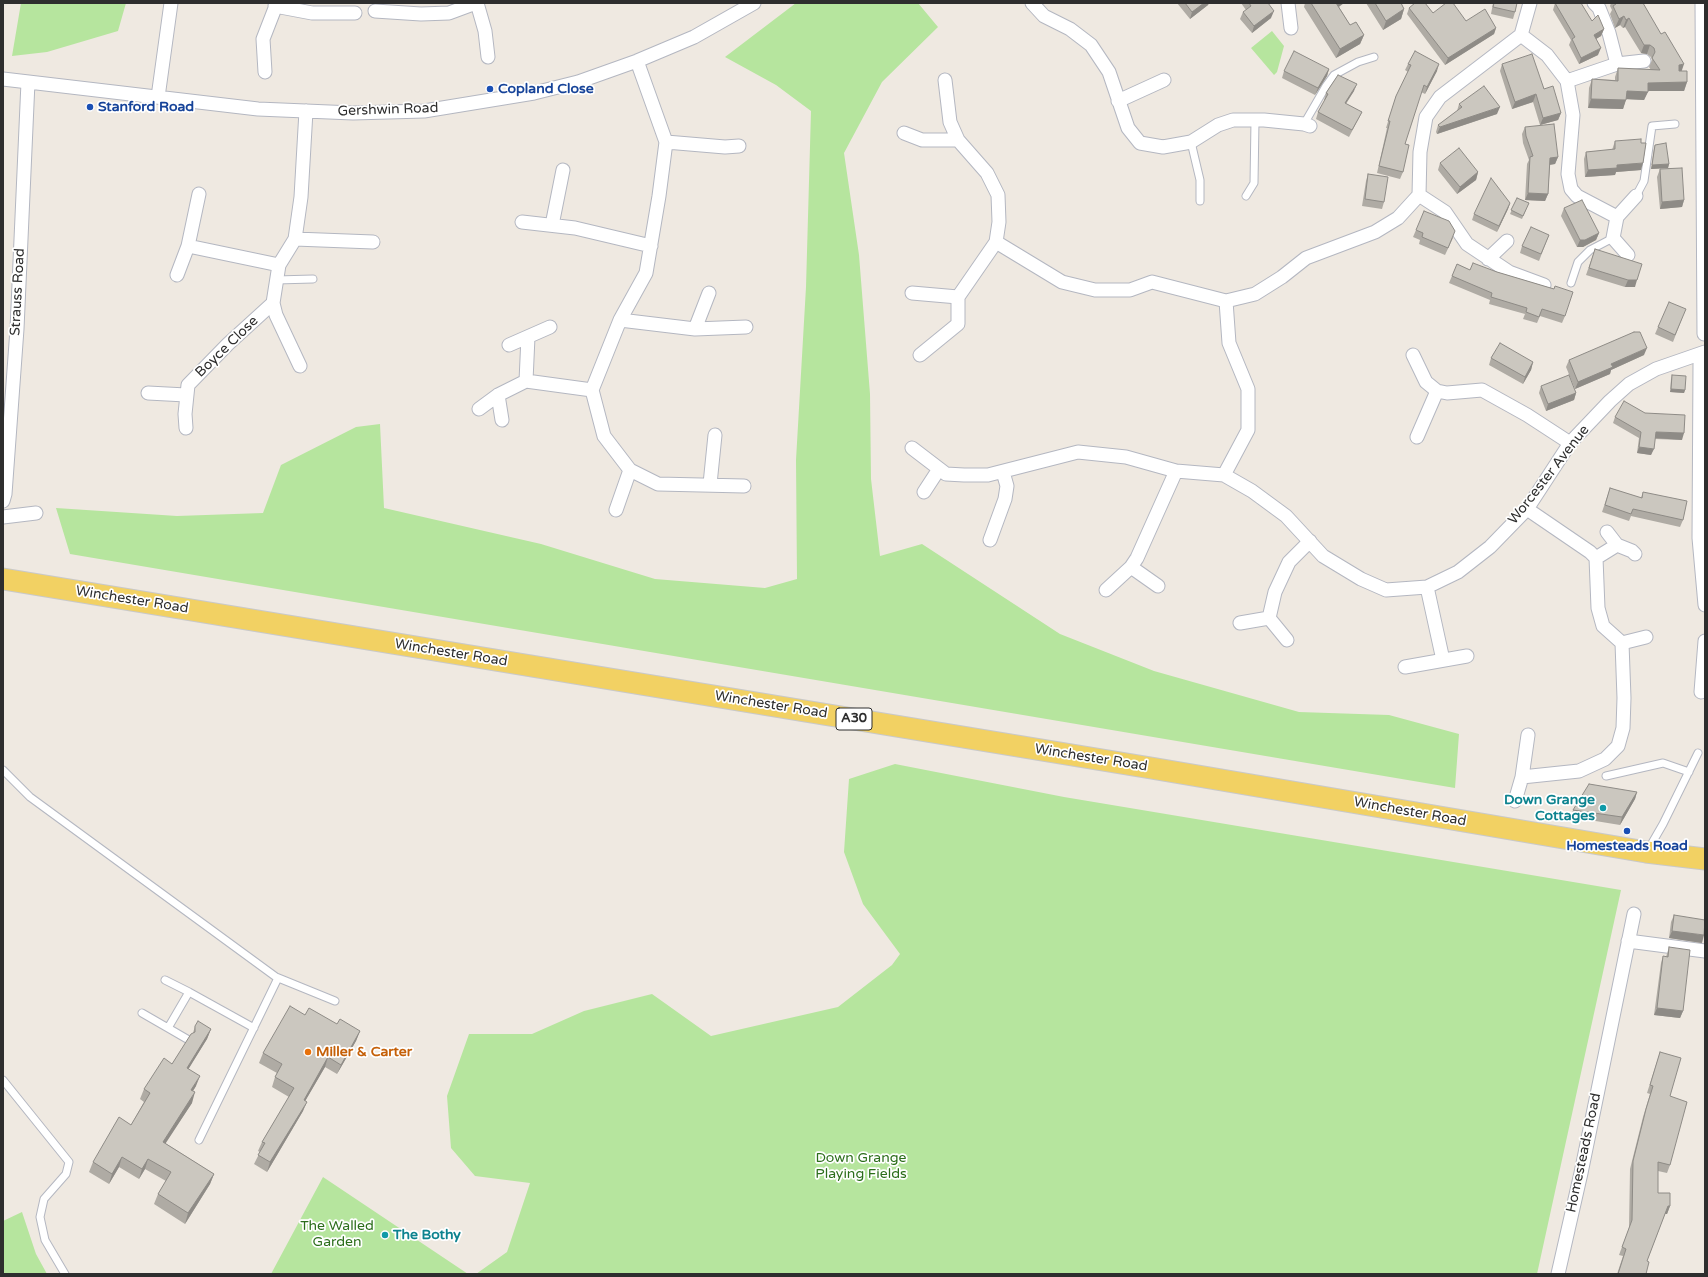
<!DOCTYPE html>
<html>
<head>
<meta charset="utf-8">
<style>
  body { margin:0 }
  #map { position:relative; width:1708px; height:1277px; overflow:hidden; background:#efe9e1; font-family:"Varela Round",sans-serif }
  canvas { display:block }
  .frame { position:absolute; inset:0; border:4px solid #2e2e2e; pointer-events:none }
</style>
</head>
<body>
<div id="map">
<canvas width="1708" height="1277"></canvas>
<div class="frame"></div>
</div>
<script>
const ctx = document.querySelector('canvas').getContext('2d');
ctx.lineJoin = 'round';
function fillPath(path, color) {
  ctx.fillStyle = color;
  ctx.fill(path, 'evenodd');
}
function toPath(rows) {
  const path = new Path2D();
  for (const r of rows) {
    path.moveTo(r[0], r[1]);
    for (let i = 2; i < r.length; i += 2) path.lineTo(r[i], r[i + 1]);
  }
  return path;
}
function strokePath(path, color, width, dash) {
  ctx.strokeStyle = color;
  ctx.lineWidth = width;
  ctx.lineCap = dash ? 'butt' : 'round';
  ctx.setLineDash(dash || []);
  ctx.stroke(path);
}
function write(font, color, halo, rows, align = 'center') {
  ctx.font = font + ' "Varela Round",sans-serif';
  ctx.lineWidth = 3.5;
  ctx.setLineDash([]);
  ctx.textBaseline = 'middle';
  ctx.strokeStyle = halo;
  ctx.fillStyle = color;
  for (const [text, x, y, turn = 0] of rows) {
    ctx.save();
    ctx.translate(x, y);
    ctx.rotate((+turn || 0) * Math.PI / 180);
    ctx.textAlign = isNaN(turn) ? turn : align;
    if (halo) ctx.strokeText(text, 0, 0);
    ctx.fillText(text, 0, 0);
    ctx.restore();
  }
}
fillPath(toPath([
  [21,3,126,3,118,31,47,52,12,56],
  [796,3,918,3,938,27,882,82,844,153,859,255,870,394,871,479,880,556,922,544,1060,634,1154,671,1299,712,1389,715,1459,734,1455,788,70,554,56,508,177,516,263,513,281,465,356,427,380,424,384,508,541,544,655,579,765,588,797,579,796,460,806,287,811,111,776,85,725,57],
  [1272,31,1284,46,1277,72,1274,75,1251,48],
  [895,764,1064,797,1621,890,1537,1274,476,1274,507,1252,530,1183,475,1176,451,1148,447,1096,469,1034,532,1034,584,1011,652,994,711,1036,838,1007,892,965,900,954,863,904,844,852,849,779],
  [323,1177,468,1274,271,1274],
  [22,1212,36,1254,47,1274,3,1274,3,1221]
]), '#b6e59e');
const lane = toPath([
  [1304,124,1326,86,1334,75,1358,62,1374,57],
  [1191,142,1200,180,1200,201],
  [1246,196,1254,183,1255,121],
  [1636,196,1644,181,1652,126,1675,124],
  [276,280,313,279],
  [1571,283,1578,262,1590,250,1613,238],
  [3,770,30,797,276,977,335,1001],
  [1606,776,1663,763,1689,772],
  [1648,850,1663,824,1698,753],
  [165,980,189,992],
  [142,1013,168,1028,189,992,254,1028],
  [168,1028,187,1039],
  [3,1080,69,1162,66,1174,44,1199,40,1217,45,1240,65,1274],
  [199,1140,278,978]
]);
const street = toPath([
  [477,3,485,31,488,57],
  [1032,3,1044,16,1070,29,1091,45,1109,72,1128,128,1140,143,1163,147,1191,142,1218,125,1233,120,1264,120,1304,124,1310,126],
  [1288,3,1291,28],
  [1594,3,1599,8,1609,33,1617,64],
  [1702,3,1704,334],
  [275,6,312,13,355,13],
  [375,11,421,14,449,13,476,3],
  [1521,35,1547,55,1567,81,1573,115,1568,174,1571,189,1577,196,1617,217],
  [637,61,666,142,659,196,646,273,620,320,592,390,604,436,630,470,658,484,744,486],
  [265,72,263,39,277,3],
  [3,79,258,109,353,113,424,111,534,93,578,82,637,61,694,37,754,3],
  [945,80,950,122,958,140,987,173,998,195,999,222,996,242,1062,282,1095,290,1130,290,1152,282,1226,301,1255,294,1282,277,1306,258,1375,232,1398,218,1419,195,1420,152,1426,117,1440,97,1521,35,1530,3],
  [1567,81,1617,64,1644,61],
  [158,97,171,3],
  [1118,101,1164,80],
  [904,133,922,140,958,140],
  [666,142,725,147,739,146],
  [1419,195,1445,212,1467,244,1509,272,1544,285],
  [522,222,575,228,651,246],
  [552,225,563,170],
  [295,239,373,242],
  [188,246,279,265],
  [1628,255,1613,238,1617,217,1636,196],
  [1488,259,1507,241],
  [177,275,188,246,199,194],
  [912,293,958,297],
  [620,320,695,329,746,327],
  [695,329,709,293],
  [509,345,550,327],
  [920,355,958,324,958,297,996,242],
  [1413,355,1426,382,1437,391,1447,393,1482,390,1527,415,1570,443],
  [1700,364,1699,538,1705,605],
  [300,366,276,315,273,303,279,265,295,239,301,197,306,111],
  [526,381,528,337],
  [148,393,186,395],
  [498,395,502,420],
  [479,409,498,395,526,381,592,390],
  [186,428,185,414,188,385,228,344,273,303],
  [1417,437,1437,391],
  [912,448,946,474,964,475,988,475,1078,452,1126,457,1176,471,1224,475,1252,491,1286,516,1323,556,1361,579,1386,590,1427,587,1458,572,1490,547,1527,509,1570,443,1610,401,1629,384,1656,369,1705,352],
  [1224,475,1248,430,1248,389,1229,343,1226,301],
  [710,484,715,435],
  [924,492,939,469],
  [3,501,5,494,17,329,28,82],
  [616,510,630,470],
  [3,517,36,513],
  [1607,532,1617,545,1632,551,1635,554],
  [990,540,1005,499,1007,486,1003,472],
  [1596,558,1617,545],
  [1131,567,1158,586],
  [1427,587,1443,660],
  [1106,590,1131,567,1137,558,1176,471],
  [1269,618,1275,592,1289,562,1310,541],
  [1240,623,1269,618,1287,640],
  [1622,643,1646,637],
  [1405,667,1467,656],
  [1701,692,1705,641],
  [1522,777,1579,771,1605,759,1618,746,1623,728,1624,698,1622,643,1603,626,1598,608,1596,558,1590,552,1527,509],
  [1515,801,1522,777,1528,735],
  [1628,941,1705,951],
  [1558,1274,1581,1173,1634,914]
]);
const primary = toPath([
  [3,579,1151,768,1646,852,1705,859]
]);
strokePath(lane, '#b4b7c1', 9);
strokePath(street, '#b4b7c1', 15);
strokePath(primary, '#c9c9c9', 23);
strokePath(lane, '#fff', 7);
strokePath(street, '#fff', 13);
strokePath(primary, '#f2d163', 21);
fillPath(toPath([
  [1177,3,1209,3,1208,5,1190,19],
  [1241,3,1268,3,1271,18,1252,33,1240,19,1243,12,1246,10],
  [1305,3,1344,3,1339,7,1350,25,1364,35,1360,44,1336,58,1304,7],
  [1366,3,1401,3,1404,9,1401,19,1383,30],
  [1493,3,1517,3,1515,12,1513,19,1491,14],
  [1555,3,1592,21,1604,29,1601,36,1596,39,1598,55,1579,64,1569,45,1571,40,1553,10],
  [1611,3,1643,3,1687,82,1684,91,1648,91,1644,100,1626,99,1623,109,1588,108,1589,88,1592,79,1615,80,1615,77,1618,68,1651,70,1649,67,1652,60,1651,57,1647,54,1641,53,1625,27,1623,28,1620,25,1615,28,1610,14,1612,10,1610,6],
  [1409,8,1433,13,1466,21,1496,28,1494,34,1445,65,1407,14],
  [1408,64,1437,71,1425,94,1421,92,1405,144,1403,172,1400,179,1377,173,1387,128,1386,128,1396,96,1408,72,1405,70],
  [1502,64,1544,89,1561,113,1558,120,1540,125,1533,102,1512,109,1500,71],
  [1329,69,1327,76,1315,95,1282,78,1284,71],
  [1354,91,1346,104,1362,112,1359,118,1349,137,1316,119,1318,112,1325,100,1324,100,1326,93],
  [1459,104,1497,114,1437,134,1436,132,1438,125,1457,111],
  [1525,127,1558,157,1555,164,1550,165,1548,194,1545,201,1525,200,1527,164,1529,160,1523,143,1522,134],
  [1615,141,1641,170,1616,172,1615,175,1585,177,1584,159,1586,152,1612,150],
  [1655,145,1669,164,1668,168,1651,169,1654,148],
  [1440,163,1478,172,1476,180,1457,194,1438,170],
  [1660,169,1684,200,1682,207,1660,209,1657,177],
  [1368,174,1384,202,1382,209,1362,206,1366,181],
  [1517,198,1529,203,1522,219,1510,214],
  [1510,203,1508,209,1497,232,1472,220,1474,214],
  [1564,208,1599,233,1596,240,1583,247,1577,247,1561,216],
  [1416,230,1453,238,1445,255,1419,244,1420,240,1413,237],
  [1549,235,1539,261,1520,253,1522,246],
  [1595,249,1635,287,1625,287,1586,275],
  [1457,264,1470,270,1497,272,1554,289,1565,316,1562,323,1540,316,1537,323,1523,319,1525,314,1489,304,1490,300,1449,283],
  [1683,316,1673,342,1655,334,1658,327],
  [1644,355,1611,370,1610,374,1575,389,1566,367,1569,360],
  [1491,358,1533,362,1531,370,1523,384,1489,365],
  [1672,375,1685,390,1684,393,1670,392,1671,379],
  [1541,386,1576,393,1574,400,1546,411,1539,393],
  [1645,413,1682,440,1655,439,1651,455,1637,453,1639,438,1613,423,1615,417],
  [1610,488,1641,498,1643,492,1683,520,1680,527,1631,516,1629,521,1602,512],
  [1637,792,1635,799,1620,825,1571,817,1573,810],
  [1674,915,1702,943,1669,938,1671,922],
  [1669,947,1683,1011,1680,1018,1654,1015,1661,963,1663,956,1666,957],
  [305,1015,360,1031,356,1041,337,1074,325,1067,305,1101,303,1111,267,1172,254,1164,260,1152,258,1151,262,1142,289,1097,272,1087,275,1077,277,1073,259,1063,263,1053],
  [195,1026,211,1029,207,1039,188,1069,196,1086,193,1091,192,1103,165,1143,214,1174,210,1184,185,1224,154,1204,158,1194,166,1181,145,1169,139,1179,119,1167,109,1184,89,1172,93,1162,131,1125,144,1102,140,1099,144,1089,172,1064,193,1033],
  [1660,1052,1670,1096,1670,1165,1667,1173,1658,1171,1658,1193,1670,1206,1667,1214,1665,1214,1647,1261,1646,1274,1617,1274,1623,1256,1619,1255,1629,1228,1630,1169,1643,1117,1650,1094,1647,1093]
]), '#afaba4');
fillPath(toPath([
  [1204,3,1209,3,1208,5,1190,19,1192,12],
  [1335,3,1344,3,1332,11],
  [1404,9,1401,19,1383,30,1386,21],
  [1274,11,1271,18,1252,33,1254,26],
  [1624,16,1620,25,1615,28,1619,19],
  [1629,18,1625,27,1623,28,1626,20],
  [1496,28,1494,34,1445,65,1448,58],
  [1604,29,1601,36,1591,42,1594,35],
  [1364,35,1360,44,1336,58,1340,49],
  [1644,45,1650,45,1647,54,1641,53],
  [1601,48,1598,55,1579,64,1581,58],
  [1439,64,1437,71,1425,94,1427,87],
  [1684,64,1681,73,1676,73,1679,65],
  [1329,69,1327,76,1315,95,1318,88],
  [1687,82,1684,91,1646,91,1648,92,1644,100,1624,99,1627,91,1648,83],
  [1357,84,1354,91,1342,109,1345,103],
  [1536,94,1533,102,1512,109,1515,102],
  [1591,99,1626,100,1623,109,1588,108],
  [1500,107,1497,114,1437,134,1440,127],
  [1561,113,1558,120,1540,125,1543,118],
  [1558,157,1555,164,1547,165,1550,158],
  [1643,163,1641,170,1616,172,1615,175,1585,177,1588,170,1617,165],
  [1669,164,1668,168,1651,169,1652,165],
  [1478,172,1476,180,1457,194,1460,187],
  [1528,193,1548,194,1545,201,1525,200],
  [1684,200,1682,207,1660,209,1662,202],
  [1510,203,1508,209,1497,232,1499,226],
  [1599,233,1596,240,1583,247,1577,247,1580,240],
  [1628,280,1637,280,1635,287,1625,287],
  [1647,348,1644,355,1611,370,1610,374,1575,389,1578,382,1611,364],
  [1533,362,1531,370,1523,384,1525,377],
  [1671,389,1685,390,1684,393,1670,392],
  [1576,393,1574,400,1546,411,1548,404],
  [1656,432,1684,433,1682,440,1654,438],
  [1639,447,1654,449,1651,455,1637,453],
  [1637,792,1635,799,1620,825,1622,817],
  [1672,931,1704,935,1702,943,1669,938],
  [1657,1008,1683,1011,1680,1018,1654,1015],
  [211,1029,207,1039,183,1078,187,1068],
  [360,1031,356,1041,337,1074,341,1065],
  [328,1057,325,1067,300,1110,304,1100],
  [200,1076,196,1086,187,1100,191,1090],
  [195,1092,192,1103,160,1152,163,1142],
  [307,1102,303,1111,267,1172,270,1162],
  [122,1157,119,1167,109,1184,112,1174],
  [148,1159,145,1169,139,1179,142,1169],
  [214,1174,210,1184,185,1224,188,1213],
  [1668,1206,1670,1206,1667,1214,1665,1214]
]), '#8e8b86');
const building = toPath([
  [1185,3,1204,3,1192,12,1185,3],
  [1249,3,1268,3,1274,11,1254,26,1243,12,1251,6,1249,3],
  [1311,3,1336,3,1350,25,1356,22,1364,35,1340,49,1311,3],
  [1375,3,1401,3,1404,9,1386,21,1375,3],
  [1415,3,1425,3,1433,13,1446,3,1453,3,1466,21,1485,9,1496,28,1448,58,1409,8,1415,3],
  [1494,3,1517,3,1515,12,1493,7,1494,3],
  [1555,3,1581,3,1592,21,1598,15,1604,29,1594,35,1601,48,1581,58,1572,39,1575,37,1555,3],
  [1616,3,1643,3,1661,34,1665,32,1684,64,1679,65,1679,71,1687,71,1687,82,1648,83,1648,92,1627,91,1626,100,1591,99,1592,79,1618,81,1618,68,1660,70,1652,58,1655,52,1654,48,1650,45,1644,45,1629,18,1626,20,1624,16,1619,19,1613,6,1616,4,1616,3],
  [1294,51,1329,69,1318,88,1284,71,1294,51],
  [1415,51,1439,64,1427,87,1424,85,1405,144,1409,145,1403,172,1379,166,1390,121,1388,121,1396,96,1411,65,1408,64,1415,51],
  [1532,54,1544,89,1553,86,1561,113,1543,118,1536,94,1515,102,1502,64,1532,54],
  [1338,75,1357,84,1345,103,1362,112,1352,130,1318,112,1328,94,1326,93,1338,75],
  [1484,86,1500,107,1440,127,1438,125,1462,107,1459,104,1484,86],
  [1554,124,1558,157,1550,158,1548,194,1528,193,1530,157,1533,156,1526,136,1525,127,1554,124],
  [1641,139,1641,143,1646,143,1643,163,1617,165,1617,168,1588,170,1586,152,1615,149,1615,141,1641,139],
  [1666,143,1669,164,1652,165,1655,145,1666,143],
  [1459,148,1478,172,1460,187,1440,163,1459,148],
  [1682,168,1684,200,1662,202,1660,169,1682,168],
  [1368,174,1388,177,1384,202,1365,199,1368,174],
  [1491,178,1510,203,1499,226,1474,214,1491,178],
  [1517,198,1529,203,1523,216,1511,210,1517,198],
  [1582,200,1599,233,1585,240,1580,240,1564,208,1582,200],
  [1424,211,1449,221,1455,231,1448,248,1422,237,1423,233,1416,230,1424,211],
  [1531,227,1549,235,1541,254,1522,246,1531,227],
  [1595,249,1642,264,1637,280,1628,280,1589,268,1595,249],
  [1473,263,1497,272,1554,289,1555,286,1573,292,1565,316,1542,309,1539,317,1526,312,1527,308,1491,297,1492,293,1452,276,1457,264,1470,270,1473,263],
  [1669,302,1686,309,1675,335,1658,327,1669,302],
  [1634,332,1640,332,1647,348,1611,364,1613,367,1578,382,1569,360,1634,332],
  [1500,343,1533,362,1525,377,1491,358,1500,343],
  [1569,375,1576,393,1548,404,1541,386,1569,375],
  [1672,375,1686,376,1685,390,1671,389,1672,375],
  [1624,401,1645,413,1685,415,1684,433,1656,432,1654,449,1639,447,1641,432,1615,417,1624,401],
  [1610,488,1642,498,1643,492,1687,501,1683,520,1633,509,1631,514,1605,505,1610,488],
  [1589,784,1637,792,1622,817,1573,810,1589,784],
  [1674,915,1705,920,1704,935,1672,931,1674,915],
  [1669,947,1690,950,1683,1011,1657,1008,1663,956,1668,957,1669,947],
  [290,1006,305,1015,309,1008,337,1024,340,1019,360,1031,341,1065,328,1057,304,1100,307,1102,270,1162,258,1155,265,1143,262,1142,294,1088,275,1077,282,1064,263,1053,290,1006],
  [198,1021,211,1029,187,1068,200,1076,191,1090,195,1092,163,1142,214,1174,188,1213,158,1194,171,1172,148,1159,142,1169,122,1157,112,1174,93,1162,119,1117,131,1125,150,1093,144,1089,164,1058,172,1064,191,1034,195,1032,195,1026,198,1021],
  [1660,1052,1681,1058,1670,1096,1687,1102,1670,1165,1658,1162,1658,1193,1670,1193,1670,1206,1668,1206,1647,1261,1649,1262,1646,1274,1618,1274,1626,1249,1622,1247,1632,1220,1633,1161,1646,1109,1653,1086,1650,1085,1660,1052]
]);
fillPath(building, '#cbc7bf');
strokePath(building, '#8e8b86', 1);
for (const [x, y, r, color] of [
  [490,89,4,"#1a4fb4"],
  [90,107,4,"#1a4fb4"],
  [1603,808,4,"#0f9aa8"],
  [1627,831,4,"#1a4fb4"],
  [308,1052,4,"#e8710a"],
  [385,1235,4,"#0f9aa8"]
]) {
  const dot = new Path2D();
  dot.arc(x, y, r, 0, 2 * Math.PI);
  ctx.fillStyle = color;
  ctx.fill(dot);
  strokePath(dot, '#fff', 1.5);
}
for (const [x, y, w] of [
  [854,719,36]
]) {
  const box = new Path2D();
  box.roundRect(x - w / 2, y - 11, w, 22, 3);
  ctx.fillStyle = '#fff';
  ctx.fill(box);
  strokePath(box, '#2e2e2e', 1);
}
write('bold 13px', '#2e2e2e', null, [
  ["A30",854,719]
]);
write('bold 14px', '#164399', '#fff', [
  ["Copland Close",498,89],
  ["Stanford Road",98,107],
  ["Homesteads Road",1627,846,"center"]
], 'left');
write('14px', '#2e2e2e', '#fff', [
  ["Gershwin Road",388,110,-2],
  ["Strauss Road",18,292,-87],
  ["Boyce Close",227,347,-44],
  ["Worcester Avenue",1549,475,-52],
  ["Winchester Road",132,600,9],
  ["Winchester Road",451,653,9],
  ["Winchester Road",771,705,9],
  ["Winchester Road",1091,758,9],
  ["Winchester Road",1410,812,10],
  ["Homesteads Road",1584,1153,-78]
]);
write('bold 14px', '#0d838f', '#fff', [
  ["Down Grange",1595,800],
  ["Cottages",1595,816],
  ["The Bothy",393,1235,"left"]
], 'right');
write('bold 14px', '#c56008', '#fff', [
  ["Miller & Carter",316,1052]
], 'left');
write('14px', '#2c6e1b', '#fff', [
  ["Down Grange",861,1158],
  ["Playing Fields",861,1174],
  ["The Walled",337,1226],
  ["Garden",337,1242]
]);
</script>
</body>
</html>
